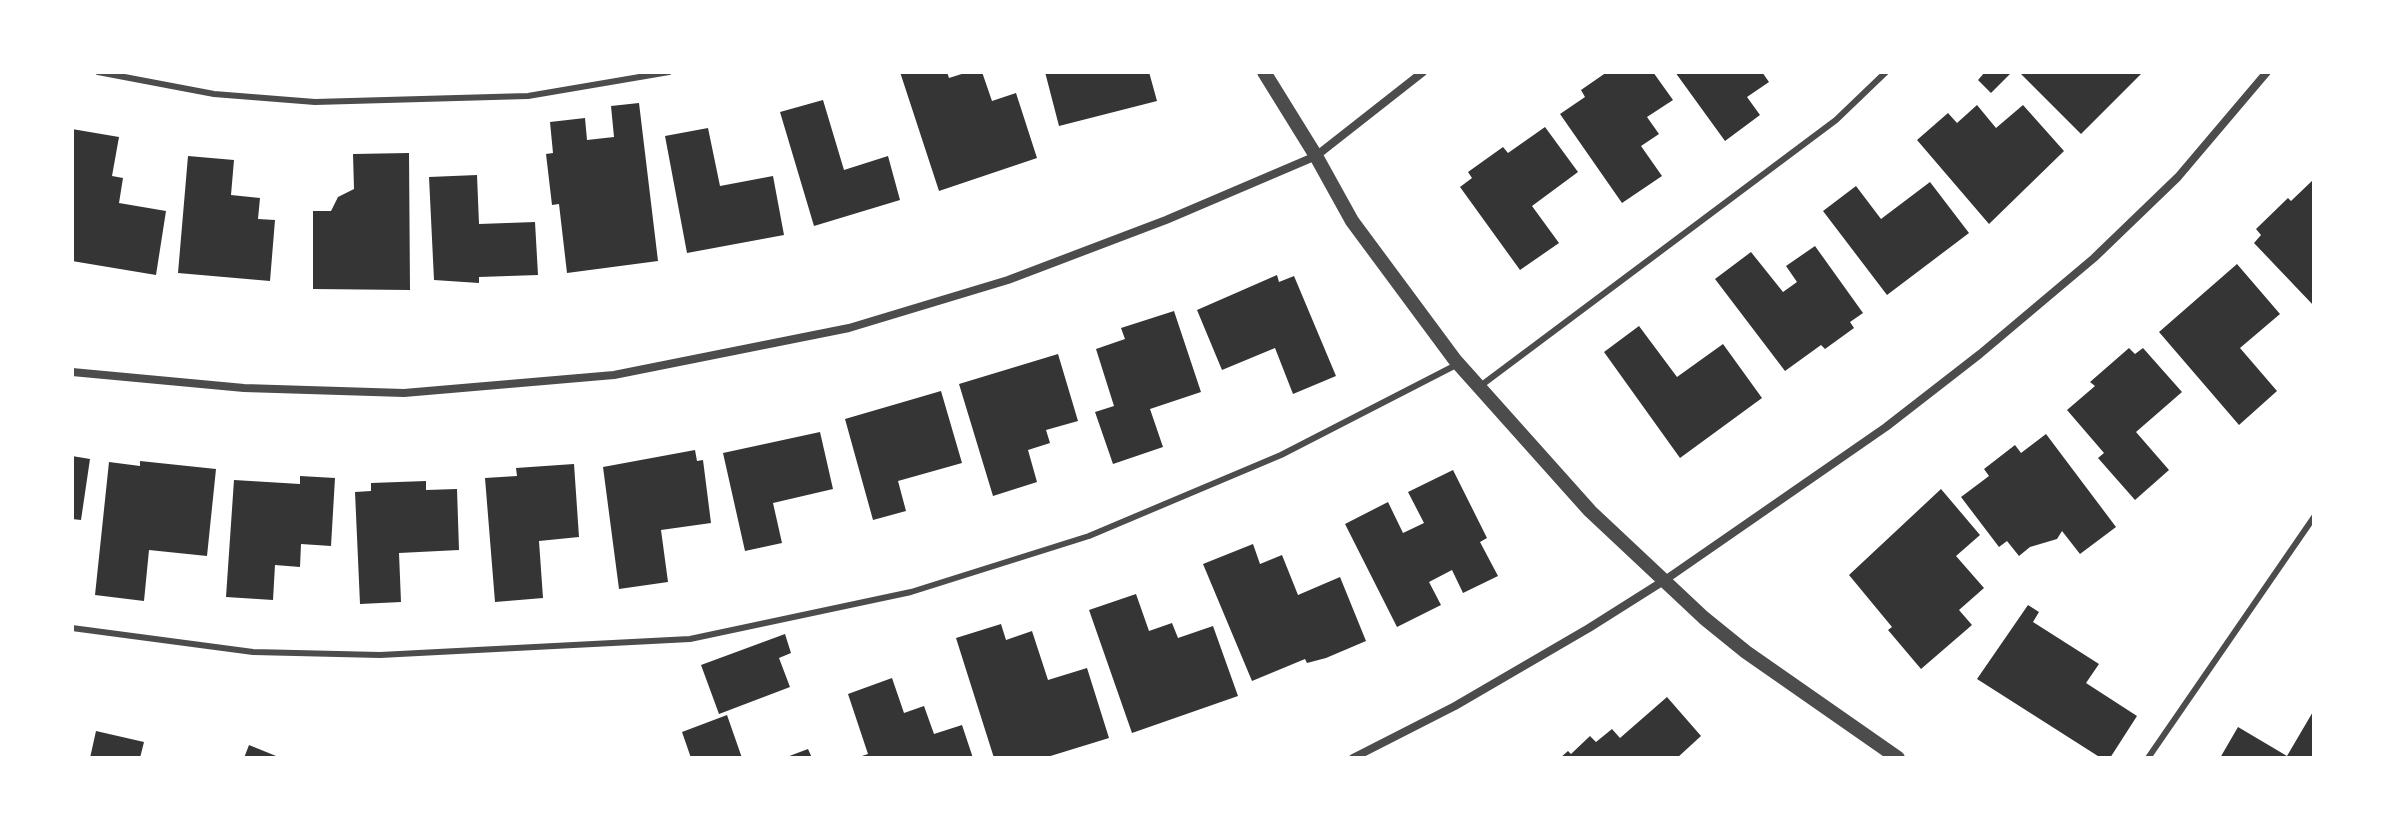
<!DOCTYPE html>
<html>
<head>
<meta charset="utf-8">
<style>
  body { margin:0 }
  #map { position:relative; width:2386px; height:830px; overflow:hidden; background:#fff; font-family:Quicksand,sans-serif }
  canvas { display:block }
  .frame { position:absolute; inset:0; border:74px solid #fff; pointer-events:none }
</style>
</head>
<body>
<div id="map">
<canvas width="2386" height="830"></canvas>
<div class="frame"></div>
</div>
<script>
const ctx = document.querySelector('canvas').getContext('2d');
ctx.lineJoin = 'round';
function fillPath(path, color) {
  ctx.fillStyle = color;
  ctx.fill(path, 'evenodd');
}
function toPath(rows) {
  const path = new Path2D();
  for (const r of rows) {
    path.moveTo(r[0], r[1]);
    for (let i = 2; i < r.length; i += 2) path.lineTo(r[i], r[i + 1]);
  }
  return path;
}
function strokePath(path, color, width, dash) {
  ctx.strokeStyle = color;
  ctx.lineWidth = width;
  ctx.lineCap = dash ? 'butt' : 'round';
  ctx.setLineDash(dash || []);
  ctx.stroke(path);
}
fillPath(toPath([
  [900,72,947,72,949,78,968,72,982,72,992,101,1016,93,1037,158,939,191],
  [1045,72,1149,72,1157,101,1059,126],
  [1607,72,1653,72,1673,100,1647,117,1659,134,1641,146,1662,176,1622,203,1560,114,1585,97,1581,90],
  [1675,72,1762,72,1769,82,1747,97,1760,115,1725,141],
  [1985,72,2012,72,1991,93,1978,80],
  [2019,72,2143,72,2081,134],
  [823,100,844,170,888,156,900,200,814,226,780,112],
  [639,103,658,261,567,273,559,204,552,205,546,154,553,153,550,122,585,118,587,140,614,137,611,106],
  [1977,105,1996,128,2023,105,2064,151,1989,224,1917,140,1948,113,1957,123],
  [1545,127,1578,172,1532,206,1559,243,1520,270,1460,187,1472,178,1468,172,1503,147,1508,153],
  [708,128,720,186,773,176,784,235,687,253,665,136],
  [72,129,119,137,112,176,123,178,119,203,166,211,156,275,72,261],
  [409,153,410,290,313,289,313,211,331,211,338,197,354,189,353,154],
  [188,156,234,160,231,195,260,198,258,219,275,220,270,281,178,273],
  [477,175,479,224,535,222,538,275,479,277,479,283,434,280,429,177],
  [2314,179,2314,306,2254,243,2261,235,2256,229,2288,198,2291,201],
  [1930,182,1969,233,1887,295,1823,211,1856,186,1881,219],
  [1815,246,1863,313,1850,322,1854,328,1825,349,1821,345,1785,371,1715,279,1751,252,1783,292,1797,282,1786,266],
  [2237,264,2280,314,2240,348,2277,391,2239,425,2159,332],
  [1277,275,1279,282,1294,276,1336,376,1293,394,1275,348,1222,370,1197,310],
  [1174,311,1201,392,1150,409,1163,447,1113,464,1095,412,1114,406,1096,349,1125,339,1121,328],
  [1639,326,1677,377,1723,344,1762,398,1680,458,1604,352],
  [2129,348,2135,354,2143,348,2182,392,2136,432,2169,470,2135,500,2098,458,2104,453,2067,410,2095,386,2090,382],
  [1058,354,1078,421,1046,430,1050,443,1028,450,1037,482,993,496,959,384],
  [941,391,962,463,898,481,906,511,873,520,845,419],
  [820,432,833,489,773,503,782,543,745,551,723,453],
  [2046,434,2116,527,2080,554,2062,531,2057,539,2030,547,2019,556,2007,541,1999,547,1961,497,1989,476,1984,469,2015,445,2021,453],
  [695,450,697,461,703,460,711,523,661,530,668,582,619,589,603,467],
  [72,456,90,459,81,520,72,519],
  [140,461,216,469,207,556,149,550,144,601,95,595,109,462,140,466],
  [574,464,579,537,539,541,543,598,495,602,485,478,517,476,516,468],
  [1453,470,1487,538,1480,542,1498,576,1463,593,1452,570,1429,582,1441,605,1397,627,1345,524,1388,502,1403,533,1424,523,1408,492],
  [300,476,335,478,331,546,301,544,300,567,275,565,273,600,226,597,234,480,300,484],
  [426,481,426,490,457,489,459,550,399,553,401,602,360,604,355,492,371,491,371,483],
  [1941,489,1980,535,1956,556,1984,588,1959,610,1972,625,1921,669,1888,630,1892,627,1849,575],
  [1253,544,1260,564,1282,555,1298,595,1340,577,1366,641,1326,658,1307,663,1305,659,1252,681,1203,564],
  [1136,594,1149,631,1172,623,1178,638,1213,626,1238,696,1132,733,1089,610],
  [2028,605,2039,612,2033,622,2099,664,2086,683,2137,716,2110,758,2101,758,1977,679],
  [1001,624,1006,640,1032,631,1048,680,1087,668,1109,738,1044,758,1008,758,1008,756,994,758,956,638],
  [785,634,791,653,779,658,790,687,719,714,701,665],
  [892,678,904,713,924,706,934,734,962,725,973,758,856,758,868,754,848,694],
  [1667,697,1701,736,1677,758,1560,758,1568,751,1571,754,1590,736,1596,742,1612,729,1620,738],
  [2314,710,2314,758,2220,758,2238,727,2287,756],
  [727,715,742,758,691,758,682,732],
  [96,731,144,742,140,758,90,758],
  [249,745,281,758,244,758],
  [808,749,812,758,784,758]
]), '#353535');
strokePath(toPath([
  [98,72,214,94,315,102,528,96,669,72],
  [1479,387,1836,120,1886,72],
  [72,628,253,652,380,655,690,639,911,592,1089,536,1281,455,1458,364],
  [2148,758,2314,517]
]), '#4c4c4c', 6);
strokePath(toPath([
  [72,372,244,388,404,393,614,375,849,328,1008,280,1166,220,1316,156,1423,72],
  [1353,758,1455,706,1589,628,1665,580,1886,427,1980,354,2094,258,2178,177,2267,72]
]), '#4c4c4c', 8);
strokePath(toPath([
  [1264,72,1316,156,1352,221,1455,360,1590,511,1704,618,1746,652,1898,758]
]), '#4c4c4c', 14);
</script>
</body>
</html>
